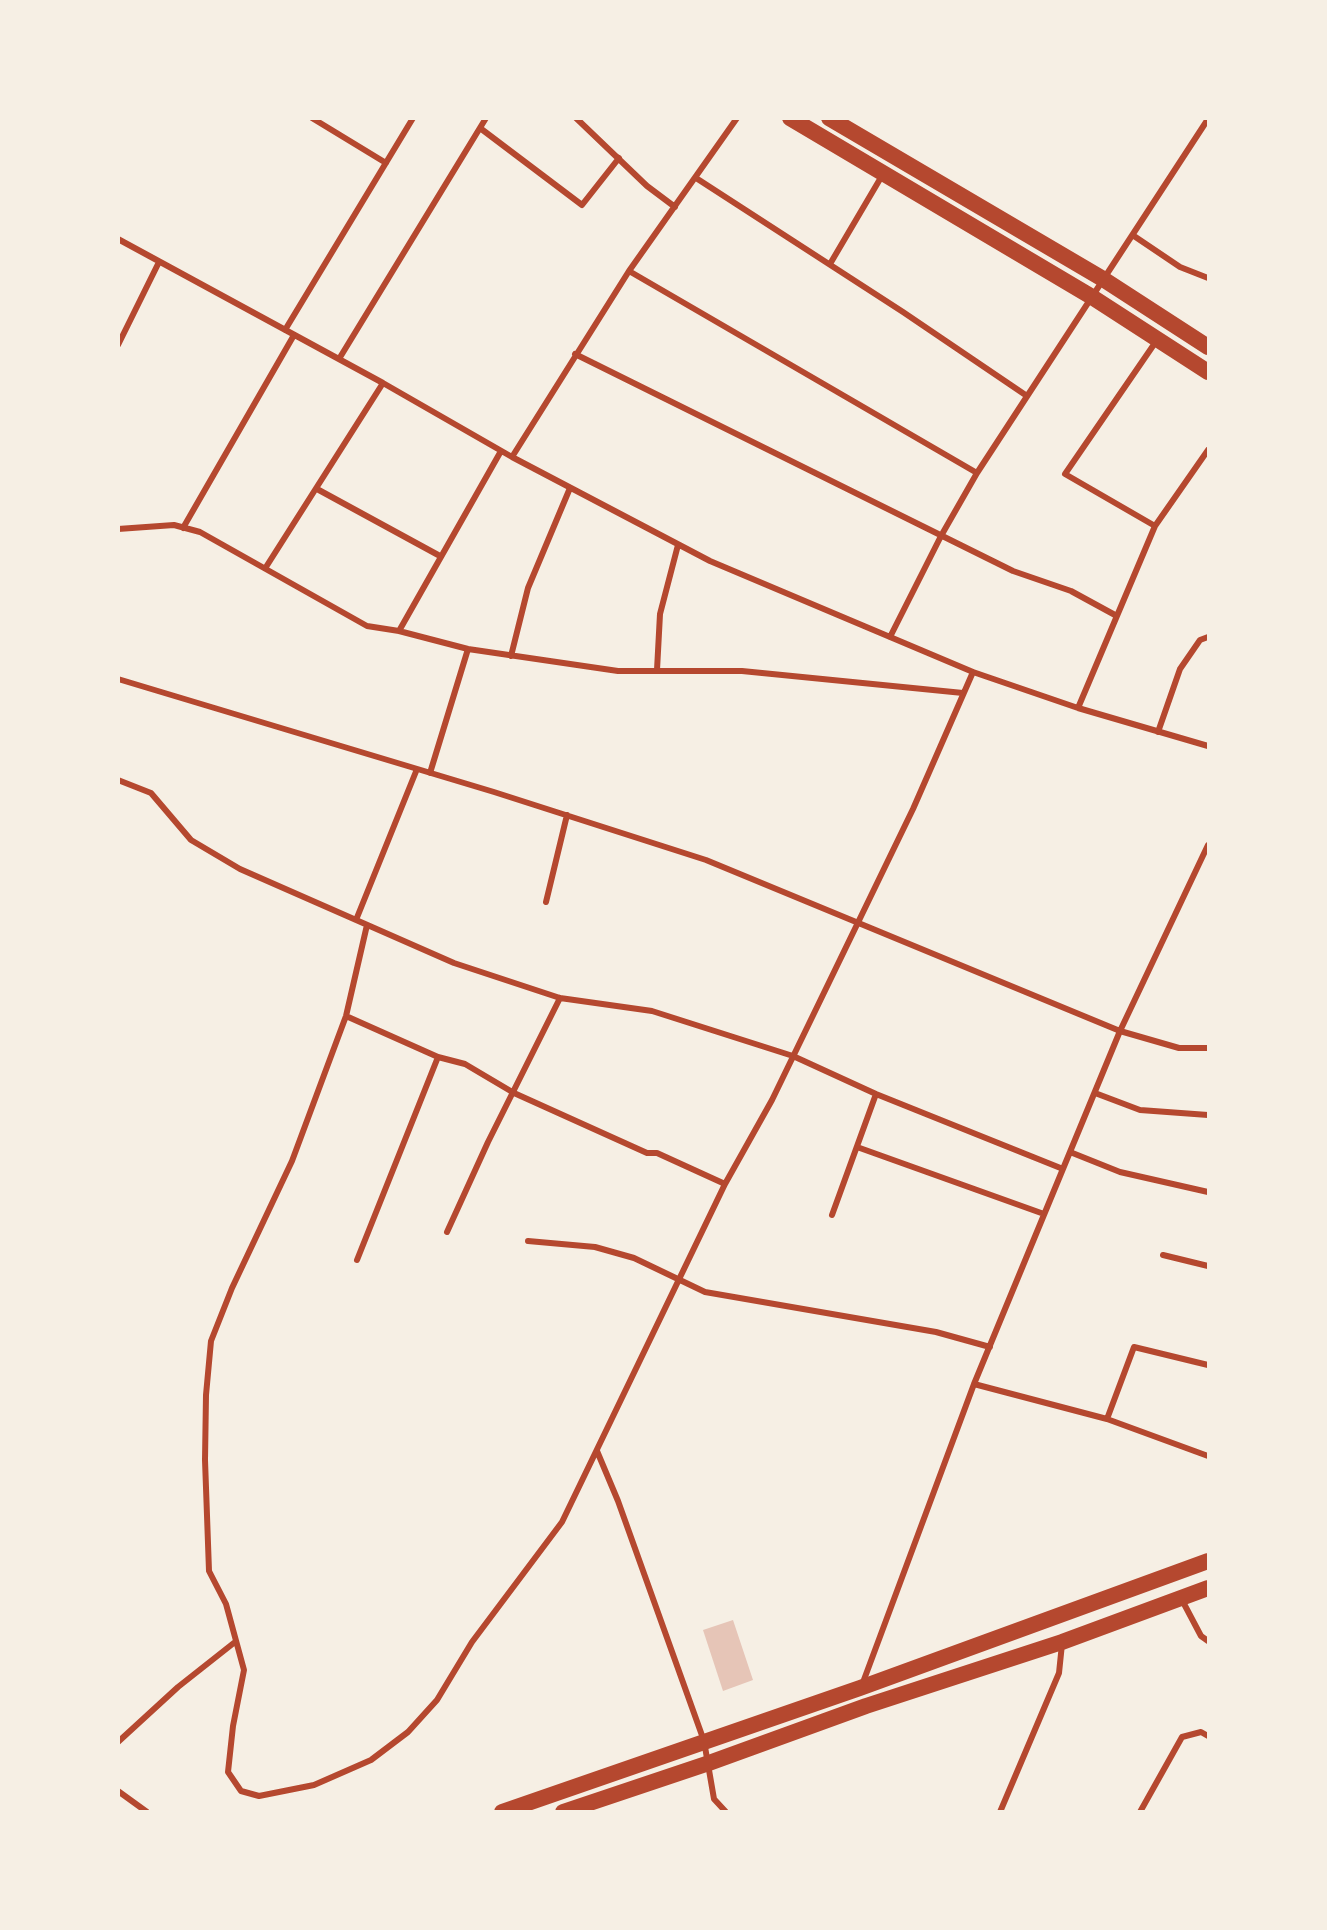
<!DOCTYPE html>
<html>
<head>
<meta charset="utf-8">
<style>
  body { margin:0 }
  #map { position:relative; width:1327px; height:1930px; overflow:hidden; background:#f6efe4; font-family:"Open Sans",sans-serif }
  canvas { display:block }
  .frame { position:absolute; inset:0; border:120px solid #f6efe4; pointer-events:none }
</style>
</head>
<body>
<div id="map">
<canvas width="1327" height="1930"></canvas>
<div class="frame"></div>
</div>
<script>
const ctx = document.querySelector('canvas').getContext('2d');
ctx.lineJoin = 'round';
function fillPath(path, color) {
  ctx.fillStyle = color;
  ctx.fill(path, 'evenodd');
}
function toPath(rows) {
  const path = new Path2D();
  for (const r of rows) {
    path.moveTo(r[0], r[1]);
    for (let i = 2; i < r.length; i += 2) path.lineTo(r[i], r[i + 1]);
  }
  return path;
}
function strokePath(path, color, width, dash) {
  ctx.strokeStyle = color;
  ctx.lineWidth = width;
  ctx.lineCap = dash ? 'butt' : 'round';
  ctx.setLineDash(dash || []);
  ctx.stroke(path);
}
fillPath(toPath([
  [733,1620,753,1680,723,1691,703,1630]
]), '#e6c5b7');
strokePath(toPath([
  [312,118,386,163],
  [576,118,647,186,675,207],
  [480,128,582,205,619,158],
  [696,178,903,312,1027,396],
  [1134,236,1180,267,1208,278],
  [118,239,383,383,512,457,710,561,973,672,1078,708,1208,746],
  [830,264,883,174],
  [629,271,977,473],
  [285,330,413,118],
  [118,345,159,262],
  [575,354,1013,571,1071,591,1115,615],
  [339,359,486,118],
  [512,457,629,271,737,118],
  [317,489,440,556],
  [1155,526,1065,474,1157,340],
  [183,528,294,335],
  [118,529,174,525,200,532,367,626,399,631,468,649,618,671,742,671,963,693],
  [266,567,383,383],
  [399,631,501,451],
  [890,637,941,536,977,473,1208,119],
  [511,656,528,588,570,488],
  [657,670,660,614,678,545],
  [118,679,494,792,706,860,1120,1031,1179,1048,1208,1048],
  [1078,708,1155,526,1208,450],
  [1158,732,1180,669,1200,640,1208,637],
  [430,773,468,649],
  [118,780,151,793,191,840,240,869,454,963,560,998,652,1011,793,1056,876,1094,1063,1169],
  [546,902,567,815],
  [356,920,417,769],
  [367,925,346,1016,292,1161,232,1288,211,1341,206,1395,205,1460,209,1571,226,1604,244,1670,233,1726,228,1772,241,1791,259,1796,314,1785,371,1760,408,1732,437,1700,472,1642,562,1522,725,1184,772,1100,913,809,973,672],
  [346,1016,438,1057,465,1064,514,1093,647,1153,657,1153,725,1184],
  [1095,1093,1140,1110,1208,1115],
  [857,1147,1044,1214],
  [1070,1152,1120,1172,1208,1192],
  [832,1215,876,1094],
  [447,1232,488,1142,560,998],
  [528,1241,595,1247,634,1258,705,1292,936,1332,990,1347],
  [1163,1255,1208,1266],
  [357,1260,438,1057],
  [974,1384,1107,1419,1208,1456],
  [1107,1419,1134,1347,1208,1365],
  [597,1451,618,1501,704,1741,714,1799,726,1812],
  [1182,1600,1201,1636,1208,1641],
  [862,1685,974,1384,1120,1031,1208,845],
  [118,1742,178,1687,235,1642],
  [118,1791,147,1812],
  [1000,1812,1059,1673,1062,1644],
  [1140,1812,1182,1737,1201,1732,1208,1736]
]), '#b5482f', 6);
strokePath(toPath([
  [790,118,1092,297,1208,372],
  [829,118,1103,279,1208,347],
  [502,1812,860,1688,1208,1561],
  [563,1812,709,1763,866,1706,1062,1642,1208,1588]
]), '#b5482f', 16);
</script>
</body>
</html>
